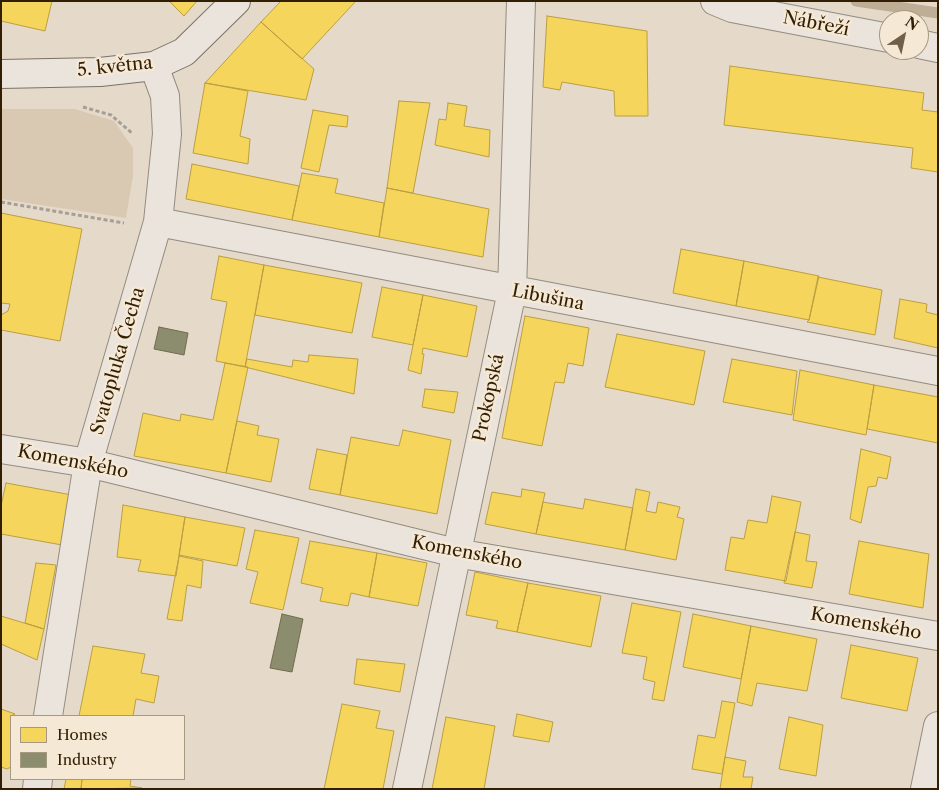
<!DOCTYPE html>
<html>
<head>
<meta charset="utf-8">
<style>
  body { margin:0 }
  #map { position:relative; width:939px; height:790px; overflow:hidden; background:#e5daca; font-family:"Libre Caslon Text",serif }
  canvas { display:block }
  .frame { position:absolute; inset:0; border:2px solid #321f03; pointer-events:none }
  .legend { position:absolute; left:10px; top:715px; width:175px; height:65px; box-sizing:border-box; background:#f5e8d5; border:1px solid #a79881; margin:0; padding:6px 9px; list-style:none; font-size:15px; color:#321f03 }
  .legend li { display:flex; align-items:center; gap:10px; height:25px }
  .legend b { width:25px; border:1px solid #a79881 }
  .north { position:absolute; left:879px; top:10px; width:50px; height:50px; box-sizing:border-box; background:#f5e8d5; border:1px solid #a79881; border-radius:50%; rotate:34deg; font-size:14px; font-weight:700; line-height:20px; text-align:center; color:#321f03 }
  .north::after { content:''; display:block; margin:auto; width:18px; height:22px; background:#716049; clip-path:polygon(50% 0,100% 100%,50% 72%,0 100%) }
</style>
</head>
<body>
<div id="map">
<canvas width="939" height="790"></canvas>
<div class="frame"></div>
<ul class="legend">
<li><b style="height:14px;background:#f6d55c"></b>Homes</li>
<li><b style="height:14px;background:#8c8c6e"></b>Industry</li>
</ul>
<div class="north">N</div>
</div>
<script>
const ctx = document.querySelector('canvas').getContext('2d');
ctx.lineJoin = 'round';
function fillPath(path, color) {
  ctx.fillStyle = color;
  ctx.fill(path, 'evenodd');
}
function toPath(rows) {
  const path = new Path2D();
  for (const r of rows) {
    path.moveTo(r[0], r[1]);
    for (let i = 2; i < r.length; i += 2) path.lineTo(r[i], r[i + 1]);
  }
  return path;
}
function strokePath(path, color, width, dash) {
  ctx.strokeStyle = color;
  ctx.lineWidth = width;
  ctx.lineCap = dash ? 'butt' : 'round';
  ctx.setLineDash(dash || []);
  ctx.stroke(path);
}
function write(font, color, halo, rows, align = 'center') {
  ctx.font = font + ' "Libre Caslon Text",serif';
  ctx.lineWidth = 5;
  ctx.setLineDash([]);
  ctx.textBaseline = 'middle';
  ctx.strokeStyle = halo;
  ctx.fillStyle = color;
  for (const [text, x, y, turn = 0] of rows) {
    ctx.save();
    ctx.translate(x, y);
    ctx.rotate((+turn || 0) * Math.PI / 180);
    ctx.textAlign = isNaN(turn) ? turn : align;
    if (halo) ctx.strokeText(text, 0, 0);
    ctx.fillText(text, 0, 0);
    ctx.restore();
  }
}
fillPath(toPath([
  [1,109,75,109,114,121,133,148,133,176,126,218,1,199]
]), '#d9c9b2');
const homes = toPath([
  [1,1,52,1,45,31,1,21,1,1],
  [169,1,197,1,184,16,169,1],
  [281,1,356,1,302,59,261,22,281,1],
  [547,16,647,31,648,116,615,116,614,91,562,82,560,90,543,87,547,16],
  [261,22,314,69,306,100,205,83,261,22],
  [730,66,924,93,922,110,938,112,938,172,911,168,913,148,724,125,730,66],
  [205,83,248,91,240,136,250,139,248,164,193,153,205,83],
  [399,101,430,103,413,193,387,188,399,101],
  [448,103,467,106,464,126,490,130,489,157,435,145,439,119,446,120,448,103],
  [313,110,348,116,347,127,329,125,319,172,301,168,313,110],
  [192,164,299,186,292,220,186,199,192,164],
  [302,173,338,179,335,193,384,203,379,237,292,220,302,173],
  [387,188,489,209,483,257,379,237,387,188],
  [1,213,82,229,60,341,1,330,1,315,8,311,10,304,1,303,1,213],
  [681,249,744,261,736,306,673,293,681,249],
  [219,256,264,265,245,367,216,361,227,302,211,299,219,256],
  [744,261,819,276,809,320,736,306,744,261],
  [264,265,362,283,352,333,255,315,264,265],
  [818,277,882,290,875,335,807,322,809,320,818,277],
  [382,287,423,295,413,345,372,337,382,287],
  [423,295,477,306,467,357,423,348,422,354,424,354,421,374,408,370,423,295],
  [900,299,927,304,926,312,938,315,938,348,894,338,900,299],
  [525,316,589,328,583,366,568,363,564,383,555,382,542,446,502,438,525,316],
  [617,334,705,351,694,405,605,387,617,334],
  [309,355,358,359,354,394,245,367,247,359,292,367,293,360,308,362,309,355],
  [732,359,797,371,792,415,723,402,732,359],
  [225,363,248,367,226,473,134,456,143,413,180,421,181,414,213,420,225,363],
  [800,370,874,385,866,435,793,420,800,370],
  [874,385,938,397,938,443,867,429,874,385],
  [425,389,458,392,454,413,422,407,425,389],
  [237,421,259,426,257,435,279,439,271,482,226,473,237,421],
  [403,430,451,440,437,514,340,495,351,437,399,446,403,430],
  [317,449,347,455,340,495,309,489,317,449],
  [861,449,891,457,887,479,878,477,876,486,868,487,861,523,850,519,861,449],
  [6,483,72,495,62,545,1,534,1,506,6,483],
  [522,489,545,493,536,534,485,524,492,492,521,497,522,489],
  [636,489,650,492,646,511,656,513,658,502,680,507,677,517,684,519,676,560,625,550,636,489],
  [772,496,801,502,786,581,725,570,731,537,744,539,748,520,767,523,772,496],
  [585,499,633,508,625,550,536,534,543,502,583,509,585,499],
  [123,505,185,517,176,576,138,571,141,560,117,557,123,505],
  [185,517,245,528,237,566,179,555,185,517],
  [255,530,299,538,283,610,250,603,258,572,246,569,255,530],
  [795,532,810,535,806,561,817,562,812,588,784,583,795,532],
  [310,541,377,553,369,597,351,593,348,606,320,601,323,588,301,583,310,541],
  [859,541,929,554,923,608,849,594,859,541],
  [377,553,427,563,418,606,369,597,377,553],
  [179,556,203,561,201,588,187,585,182,621,167,619,179,556],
  [36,563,56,565,44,629,25,623,36,563],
  [475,572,528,583,517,632,496,628,498,621,466,615,475,572],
  [528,583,601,596,591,647,517,632,528,583],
  [632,603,681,612,664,701,652,699,655,682,643,679,647,657,622,653,632,603],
  [693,614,751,626,741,679,683,667,693,614],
  [1,616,44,629,37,660,1,644,1,616],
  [751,626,817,639,807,691,757,683,752,706,737,702,751,626],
  [851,645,918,658,907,711,841,698,851,645],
  [93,646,145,654,141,673,159,676,154,703,136,699,133,716,79,716,93,646],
  [357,659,405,664,400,692,354,684,357,659],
  [722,701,735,703,722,774,692,769,698,735,715,738,722,701],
  [342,704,380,711,376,728,394,731,383,789,324,789,342,704],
  [1,709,15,714,11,716,11,767,7,769,1,767,1,709],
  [517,714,553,722,549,742,513,736,517,714],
  [446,717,495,726,484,789,432,789,446,717],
  [789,717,823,725,816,776,779,769,789,717],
  [725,757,746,761,743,777,753,777,751,789,720,789,725,757],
  [66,779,82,779,81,789,64,789,66,779],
  [82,779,131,779,130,786,142,788,81,789,82,779]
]);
fillPath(homes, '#f6d55c');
strokePath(homes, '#bb9e41', 1);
const industry = toPath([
  [159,327,188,333,184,355,154,349,159,327],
  [282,614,303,619,292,672,270,668,282,614]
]);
fillPath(industry, '#8c8c6e');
strokePath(industry, '#716b4e', 1);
strokePath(toPath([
  [856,1,938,13]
]), '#bfae96', 11);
const street = toPath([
  [715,1,732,8,889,38],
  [919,44,938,48],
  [158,222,938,371],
  [1,449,88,463,456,553,938,636],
  [48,716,88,463,158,222,167,134,165,96,154,66],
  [37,789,38,779],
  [407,789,512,291,521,1],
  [925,789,938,726]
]);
const secondary = toPath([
  [1,74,100,72,154,66,184,52,236,1]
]);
strokePath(street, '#948b7f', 30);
strokePath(secondary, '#7a7265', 30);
strokePath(toPath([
  [83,107,111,115,133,134],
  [1,202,124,223]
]), '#a69f96', 3, [4, 2.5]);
strokePath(street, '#eae4dc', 28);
strokePath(secondary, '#eae4dc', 28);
write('18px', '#321f03', '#f5e8d5', [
  ["Nábřeží",816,24,11],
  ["5. května",115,67,-6],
  ["Libušina",548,298,11],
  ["Svatopluka Čecha",118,361,-74],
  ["Prokopská",489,398,-78],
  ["Komenského",73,462,11],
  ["Komenského",467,553,11],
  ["Komenského",866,624,10]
]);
</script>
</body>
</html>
